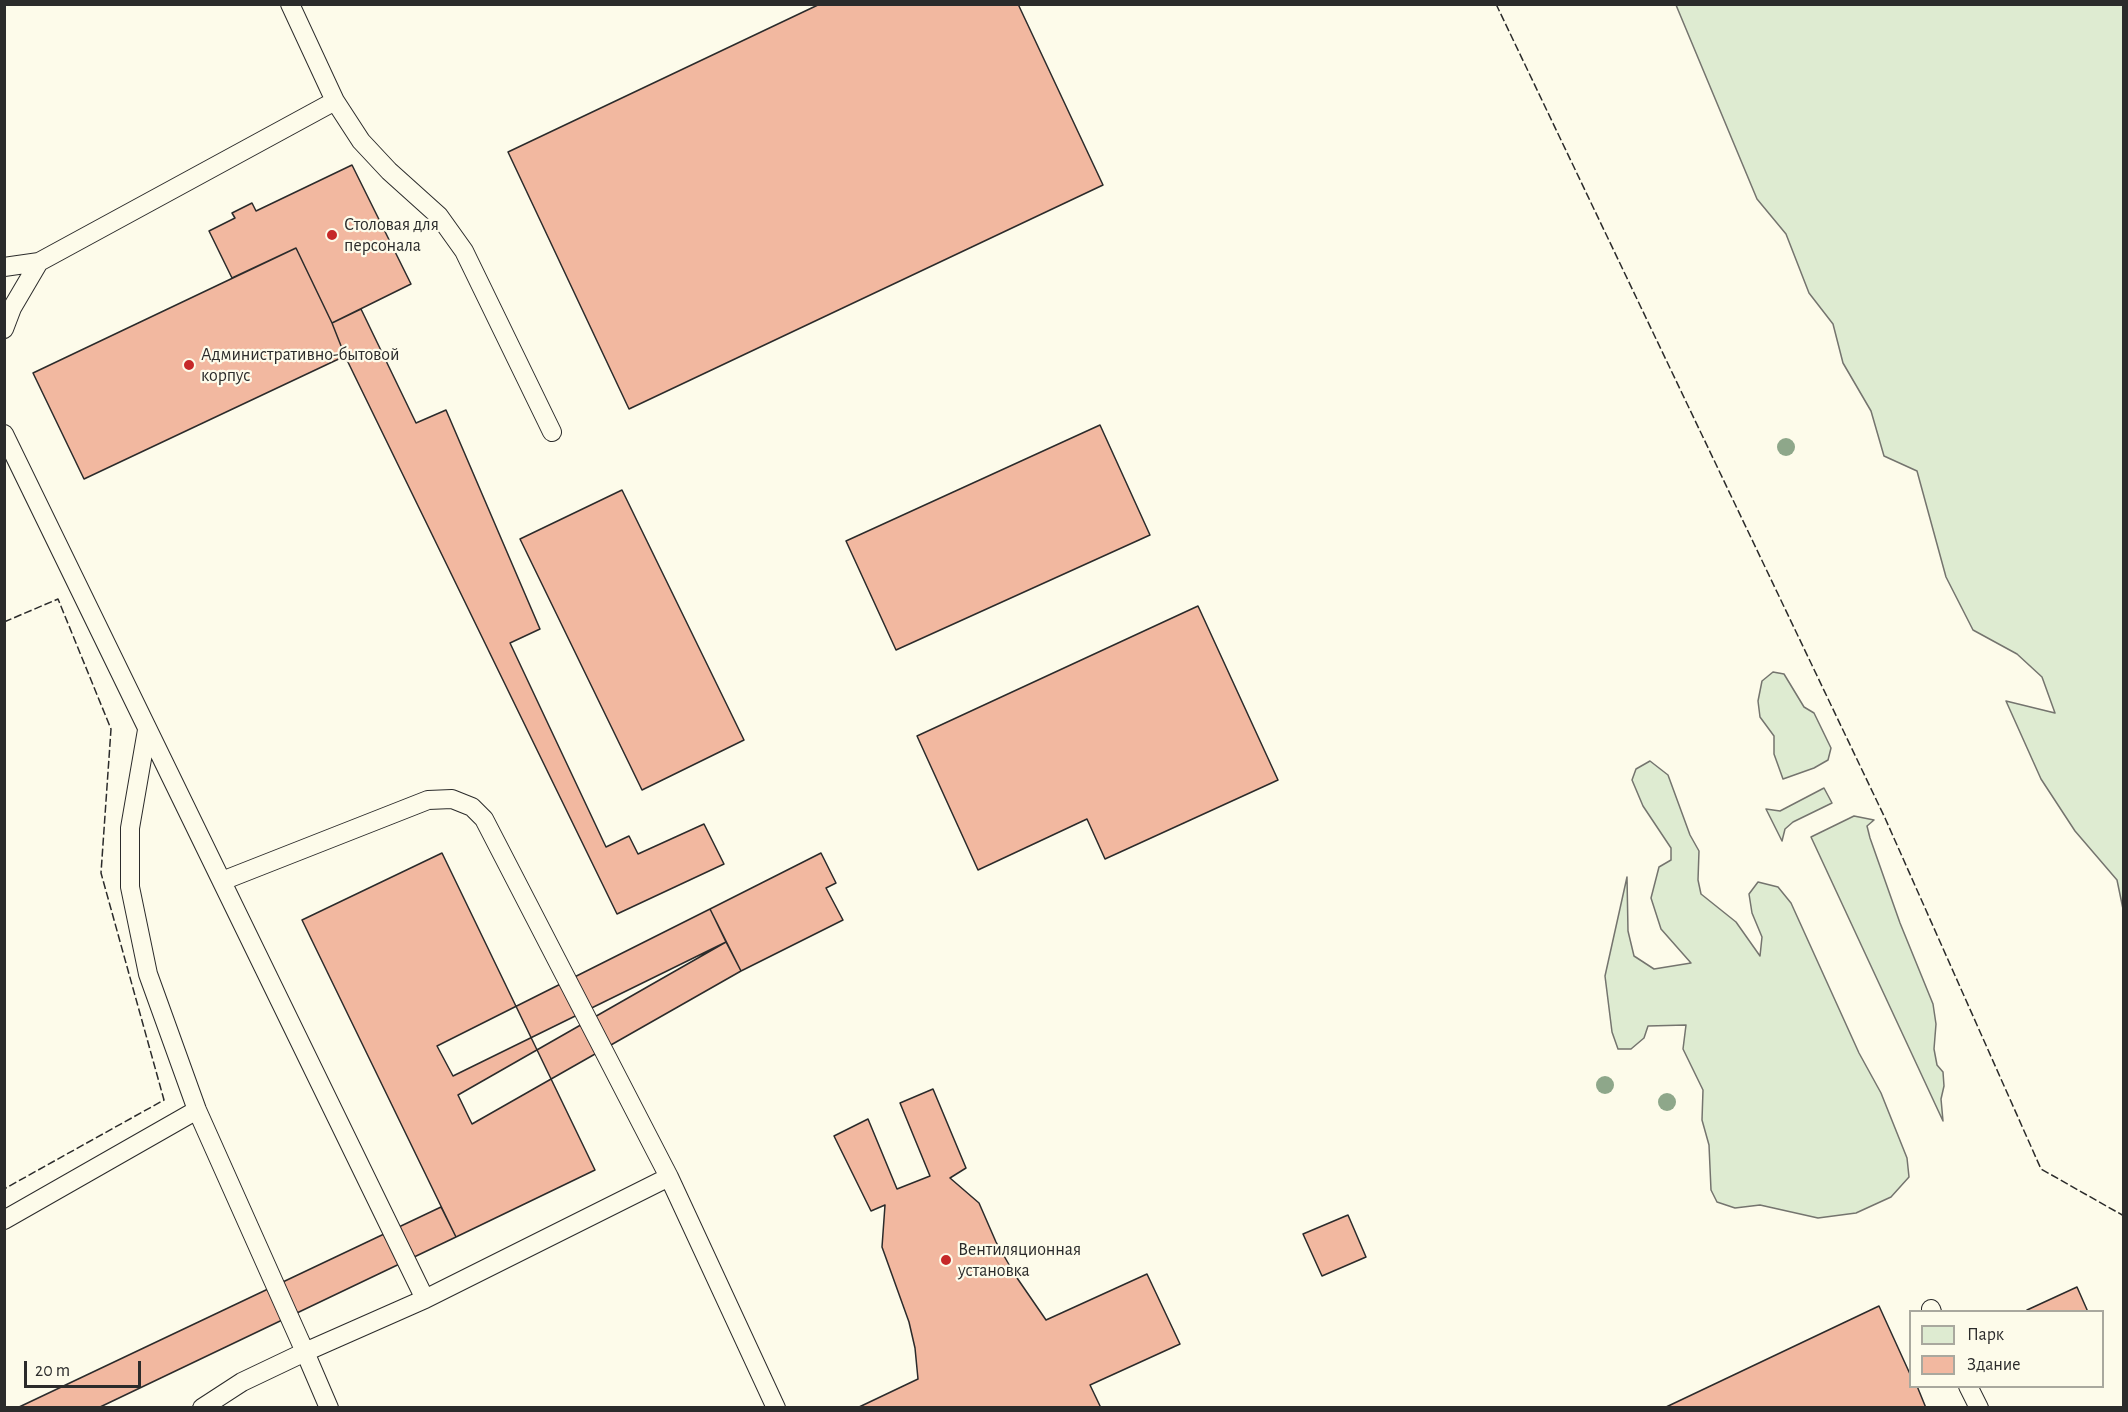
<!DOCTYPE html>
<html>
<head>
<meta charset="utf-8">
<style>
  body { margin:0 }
  #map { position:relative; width:2128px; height:1412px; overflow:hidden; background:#fdfbea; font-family:"Alegreya Sans",sans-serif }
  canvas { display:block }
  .frame { position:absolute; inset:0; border:6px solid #2b2b2b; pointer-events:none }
  .legend { position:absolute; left:1909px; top:1310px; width:195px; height:78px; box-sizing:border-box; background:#fdfbea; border:2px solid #a9a89e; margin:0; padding:8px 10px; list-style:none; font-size:18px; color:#2b2b2b }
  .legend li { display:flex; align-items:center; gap:12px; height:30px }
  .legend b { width:30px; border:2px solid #a9a89e }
  .scale { position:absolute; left:24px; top:1361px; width:117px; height:27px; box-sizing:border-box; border:3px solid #2b2b2b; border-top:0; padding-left:8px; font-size:18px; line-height:21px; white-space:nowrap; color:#2b2b2b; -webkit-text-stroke:4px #fdfbea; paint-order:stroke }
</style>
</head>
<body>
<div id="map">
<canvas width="2128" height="1412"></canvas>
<div class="frame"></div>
<ul class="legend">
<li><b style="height:16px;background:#deebd1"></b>Парк</li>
<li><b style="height:16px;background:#f2b8a0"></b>Здание</li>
</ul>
<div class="scale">20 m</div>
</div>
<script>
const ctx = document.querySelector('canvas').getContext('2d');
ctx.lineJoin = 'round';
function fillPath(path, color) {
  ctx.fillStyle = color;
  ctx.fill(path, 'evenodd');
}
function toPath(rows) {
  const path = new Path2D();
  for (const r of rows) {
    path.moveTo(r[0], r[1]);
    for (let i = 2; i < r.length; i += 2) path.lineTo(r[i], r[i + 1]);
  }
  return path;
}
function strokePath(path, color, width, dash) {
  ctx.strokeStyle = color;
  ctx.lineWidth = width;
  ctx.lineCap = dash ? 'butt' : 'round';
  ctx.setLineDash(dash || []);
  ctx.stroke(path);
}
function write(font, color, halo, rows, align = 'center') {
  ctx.font = font + ' "Alegreya Sans",sans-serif';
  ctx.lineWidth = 4.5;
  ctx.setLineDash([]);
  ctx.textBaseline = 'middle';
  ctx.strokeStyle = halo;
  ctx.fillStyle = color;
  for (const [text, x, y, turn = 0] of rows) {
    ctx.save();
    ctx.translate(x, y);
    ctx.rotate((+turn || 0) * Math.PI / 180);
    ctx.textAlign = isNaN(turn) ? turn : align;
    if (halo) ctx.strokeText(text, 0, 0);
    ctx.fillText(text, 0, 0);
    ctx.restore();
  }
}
const green = toPath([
  [1676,5,2123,5,2123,909,2117,880,2075,831,2041,779,2006,701,2055,713,2042,677,2017,654,1973,630,1946,577,1917,471,1884,456,1871,411,1843,363,1833,324,1809,293,1786,234,1757,199,1676,5],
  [1773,672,1784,674,1804,707,1814,713,1831,748,1828,760,1814,768,1783,779,1774,754,1774,736,1760,717,1758,701,1762,681,1773,672],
  [1650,761,1668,775,1690,835,1699,851,1698,880,1701,894,1736,922,1760,956,1762,937,1752,913,1749,894,1758,882,1778,887,1791,903,1859,1053,1881,1093,1907,1158,1909,1177,1891,1197,1856,1213,1818,1218,1760,1205,1735,1208,1717,1202,1711,1190,1709,1145,1702,1120,1703,1090,1683,1049,1686,1025,1648,1026,1644,1038,1631,1049,1618,1049,1612,1032,1605,976,1627,877,1628,931,1634,956,1654,969,1691,963,1661,929,1651,898,1659,867,1671,860,1671,848,1643,806,1632,780,1636,769,1650,761],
  [1824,788,1832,803,1793,822,1785,829,1782,841,1766,809,1780,811,1824,788],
  [1854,816,1874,820,1867,826,1870,838,1900,923,1933,1004,1936,1024,1934,1049,1937,1065,1943,1072,1944,1086,1941,1099,1943,1121,1811,837,1854,816]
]);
fillPath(green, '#deebd1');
strokePath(green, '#74746e', 1.5);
const building = toPath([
  [820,4,1018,4,1103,185,629,409,508,152,820,4],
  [352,165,411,284,332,323,296,248,232,278,209,231,235,218,232,213,252,203,256,211,352,165],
  [296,248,332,323,345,356,84,479,33,373,296,248],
  [361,309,416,423,446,410,540,629,510,643,606,847,629,836,638,854,704,824,724,864,617,914,345,356,332,323,361,309],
  [1100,425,1150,535,896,650,846,541,1100,425],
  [622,490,744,740,642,790,520,539,622,490],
  [1198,606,1278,780,1105,859,1087,819,978,870,917,736,1198,606],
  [442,853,595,1170,456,1237,302,920,442,853],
  [821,853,836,883,826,888,843,920,741,971,710,909,821,853],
  [710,909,726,942,453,1076,437,1046,710,909],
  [726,942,741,971,472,1124,458,1095,726,942],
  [933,1089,966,1168,950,1178,979,1203,996,1242,1015,1275,1046,1320,1147,1274,1180,1344,1090,1385,1101,1408,857,1408,918,1379,915,1348,909,1322,882,1247,885,1205,871,1211,834,1136,868,1119,897,1189,930,1176,900,1103,933,1089],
  [441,1207,456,1237,98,1408,17,1408,441,1207],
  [1348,1215,1366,1257,1322,1276,1303,1234,1348,1215],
  [2077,1287,2088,1312,2024,1312,2027,1310,2077,1287],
  [1879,1306,1910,1374,1910,1386,1917,1386,1926,1408,1664,1408,1879,1306]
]);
fillPath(building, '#f2b8a0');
strokePath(building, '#2b2b2b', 1.5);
const service = toPath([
  [290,4,335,101,361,141,389,171,439,216,464,251,552,432],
  [4,267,39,262,335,101],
  [4,329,12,308,39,262],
  [4,434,425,1299],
  [147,730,130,828,130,887,148,974,197,1110,305,1352,242,1382,202,1408],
  [222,881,428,800,452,799,472,807,484,819,669,1177,776,1408],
  [4,1220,197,1110],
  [1931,1309,1932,1312],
  [1968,1386,1979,1408],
  [329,1408,305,1352,425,1299,669,1177]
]);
strokePath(service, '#2b2b2b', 20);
strokePath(service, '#fdfbea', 18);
strokePath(toPath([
  [1496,4,1885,818,2041,1169,2124,1216],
  [4,622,58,599,111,729,101,873,164,1100,4,1189]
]), '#2b2b2b', 1.5, [8, 3]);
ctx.fillStyle = '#8ea78a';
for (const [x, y] of [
  [1786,447],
  [1605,1085],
  [1667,1102]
]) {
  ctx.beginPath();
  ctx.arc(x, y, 9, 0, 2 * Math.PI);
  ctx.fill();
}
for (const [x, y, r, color] of [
  [332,235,6,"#c62828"],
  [189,365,6,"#c62828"],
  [946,1260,6,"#c62828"]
]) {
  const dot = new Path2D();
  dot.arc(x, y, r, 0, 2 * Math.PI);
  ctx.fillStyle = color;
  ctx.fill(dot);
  strokePath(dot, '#fdfbea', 2);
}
write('18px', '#2b2b2b', '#fdfbea', [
  ["Столовая для",344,225],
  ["персонала",344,246],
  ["Административно-бытовой",201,355],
  ["корпус",201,376],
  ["Вентиляционная",958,1250],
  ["установка",958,1271]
], 'left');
</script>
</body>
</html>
